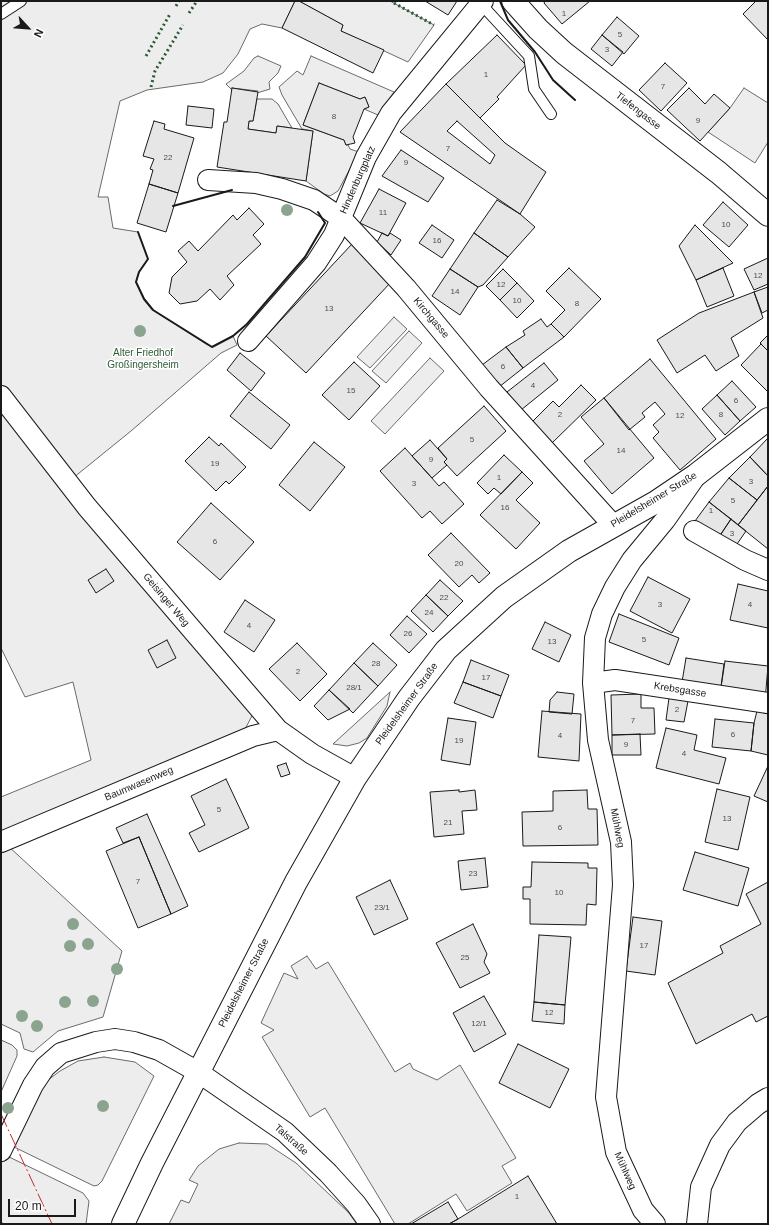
<!DOCTYPE html>
<html>
<head>
<meta charset="utf-8">
<style>
  body { margin:0 }
  #map { position:relative; width:769px; height:1225px; overflow:hidden; background:#fff; font-family:Arial,sans-serif }
  canvas { display:block }
  .frame { position:absolute; inset:0; border:2px solid #1a1a1a; pointer-events:none }
  .north { position:absolute; left:8px; top:8px; width:40px; height:40px; -webkit-text-stroke:3px #fff; paint-order:stroke; rotate:116deg; font-size:11px; font-weight:700; line-height:16px; text-align:center; color:#1a1a1a }
  .north::after { content:''; display:block; margin:auto; width:14px; height:18px; background:#1a1a1a; clip-path:polygon(50% 0,100% 100%,50% 72%,0 100%) }
  .scale { position:absolute; left:8px; top:1199px; width:68px; height:18px; box-sizing:border-box; border:2px solid #1a1a1a; border-top:0; padding-left:5px; font-size:12px; line-height:14px; white-space:nowrap; color:#1a1a1a; -webkit-text-stroke:3px #fff; paint-order:stroke }
</style>
</head>
<body>
<div id="map">
<canvas width="769" height="1225"></canvas>
<div class="frame"></div>
<div class="north">N</div>
<div class="scale">20 m</div>
</div>
<script>
const ctx = document.querySelector('canvas').getContext('2d');
ctx.lineJoin = 'round';
function fillPath(path, color) {
  ctx.fillStyle = color;
  ctx.fill(path, 'evenodd');
}
function toPath(rows) {
  const path = new Path2D();
  for (const r of rows) {
    path.moveTo(r[0], r[1]);
    for (let i = 2; i < r.length; i += 2) path.lineTo(r[i], r[i + 1]);
  }
  return path;
}
function strokePath(path, color, width, dash) {
  ctx.strokeStyle = color;
  ctx.lineWidth = width;
  ctx.lineCap = dash ? 'butt' : 'round';
  ctx.setLineDash(dash || []);
  ctx.stroke(path);
}
function write(font, color, halo, rows, align = 'center') {
  ctx.font = font + ' Arial,sans-serif';
  ctx.lineWidth = 3;
  ctx.setLineDash([]);
  ctx.textBaseline = 'middle';
  ctx.strokeStyle = halo;
  ctx.fillStyle = color;
  for (const [text, x, y, turn = 0] of rows) {
    ctx.save();
    ctx.translate(x, y);
    ctx.rotate((+turn || 0) * Math.PI / 180);
    ctx.textAlign = isNaN(turn) ? turn : align;
    if (halo) ctx.strokeText(text, 0, 0);
    ctx.fillText(text, 0, 0);
    ctx.restore();
  }
}
const built = toPath([
  [1,1,295,1,282,28,262,24,250,29,238,54,223,73,203,82,147,90,120,101,98,197,108,197,113,228,138,232,148,259,139,272,136,282,144,298,153,310,206,344,212,347,233,336,237,345,221,353,131,431,73,478,253,714,244,731,1,832,1,797,91,760,73,682,25,697,1,648,1,1],
  [299,1,390,1,434,25,408,62,341,31,343,25,299,1],
  [258,56,281,66,278,73,269,82,270,89,257,93,258,91,232,88,232,90,226,84,244,71,254,58,258,56],
  [311,56,394,92,378,115,364,109,369,107,365,97,360,99,319,83,303,125,344,140,346,145,348,145,350,149,359,152,338,191,330,196,324,194,306,181,313,131,302,129,282,95,279,87,297,71,303,75,311,56],
  [744,88,768,103,768,142,755,163,708,132,730,108,744,88],
  [257,99,272,99,278,104,292,128,277,126,276,133,248,129,249,121,253,121,257,99],
  [394,317,407,329,370,368,357,357,394,317],
  [409,331,422,343,386,383,372,371,409,331],
  [430,358,444,371,385,434,371,421,430,358],
  [390,692,387,706,367,738,359,743,347,746,333,744,390,692],
  [7,845,122,951,103,1017,58,1031,33,1052,24,1049,20,1033,1,1024,1,848,7,845],
  [307,956,316,969,328,962,395,1072,410,1063,413,1069,437,1080,460,1065,516,1158,502,1166,512,1183,467,1211,456,1194,408,1224,395,1224,325,1108,310,1117,262,1037,274,1030,261,1023,284,973,298,979,291,966,307,956],
  [1,1040,12,1045,17,1050,17,1056,1,1092,1,1040],
  [104,1057,135,1062,154,1076,102,1181,98,1185,94,1186,10,1145,44,1083,60,1071,78,1061,104,1057],
  [239,1143,267,1144,296,1163,348,1212,357,1224,169,1224,181,1200,189,1203,198,1184,189,1180,198,1166,219,1149,239,1143],
  [5,1155,83,1193,89,1201,86,1224,4,1224,1,1222,1,1164,5,1155]
]);
fillPath(built, '#ededed');
strokePath(built, '#6a6a6a', 1);
const building = toPath([
  [295,1,299,1,343,25,341,31,384,50,373,73,282,28,295,1],
  [425,1,457,1,448,15,425,1],
  [545,1,590,1,562,24,544,3,545,1],
  [756,1,768,1,768,40,743,14,756,1],
  [617,17,639,36,624,54,602,35,617,17],
  [497,35,526,65,497,97,499,99,480,118,446,84,497,35],
  [602,35,623,52,612,66,591,49,602,35],
  [665,63,687,83,661,111,639,90,665,63],
  [319,83,360,99,365,97,369,107,364,109,353,137,355,143,346,145,344,140,303,125,319,83],
  [446,84,505,143,546,172,520,214,400,132,446,84],
  [457,121,495,155,490,164,447,131,457,121],
  [232,88,258,92,253,121,249,121,248,129,276,133,277,126,313,131,306,181,217,167,224,122,227,122,232,88],
  [689,88,705,104,714,94,730,108,700,141,667,110,689,88],
  [188,106,214,109,212,128,186,125,188,106],
  [154,121,165,124,164,129,194,138,178,193,149,184,153,170,150,169,154,159,143,156,154,121],
  [401,150,444,178,428,202,382,176,401,150],
  [149,184,178,193,166,232,137,223,149,184],
  [379,189,406,203,388,236,360,223,379,189],
  [497,200,520,214,535,227,508,257,474,233,497,200],
  [723,202,748,225,729,247,703,225,723,202],
  [249,208,264,224,253,235,261,244,227,276,234,285,220,300,210,289,197,301,180,304,169,293,172,277,187,262,178,251,189,241,198,251,233,215,237,220,249,208],
  [432,225,454,240,442,258,419,243,432,225],
  [695,225,733,263,696,280,679,246,695,225],
  [382,233,388,236,390,233,401,240,391,255,377,242,382,233],
  [474,233,508,257,483,285,478,287,450,269,474,233],
  [352,244,392,281,306,373,266,336,352,244],
  [768,258,768,284,754,290,744,269,768,258],
  [569,268,601,299,564,337,551,324,565,310,546,291,569,268],
  [723,268,734,296,707,307,696,280,723,268],
  [450,269,478,287,460,315,432,296,450,269],
  [503,269,517,283,500,300,486,286,503,269],
  [517,283,534,301,517,318,500,300,517,283],
  [768,287,768,310,762,313,754,292,768,287],
  [754,292,763,318,731,338,739,356,716,371,705,355,677,373,657,340,699,313,754,292],
  [541,319,547,327,551,324,564,337,523,368,506,347,525,335,523,331,541,319],
  [768,335,768,351,760,343,768,335],
  [761,344,768,351,768,392,741,365,761,344],
  [506,347,523,368,499,387,482,365,506,347],
  [240,353,265,373,251,391,227,370,240,353],
  [650,359,716,439,680,470,653,438,659,432,653,425,665,414,655,402,642,413,645,417,629,430,604,398,650,359],
  [354,362,380,386,349,420,322,395,354,362],
  [544,363,558,380,521,410,507,392,544,363],
  [732,381,756,407,740,421,717,395,732,381],
  [581,385,596,400,551,444,530,424,553,401,559,407,581,385],
  [249,392,290,425,271,449,230,416,249,392],
  [717,395,740,421,725,435,702,409,717,395],
  [604,398,654,458,612,494,584,461,604,444,581,417,604,398],
  [484,406,506,431,457,476,444,462,447,459,438,448,484,406],
  [209,437,219,446,221,443,246,467,229,484,226,481,216,491,185,461,209,437],
  [768,438,768,476,750,457,768,438],
  [430,440,447,459,444,462,447,465,432,478,412,456,430,440],
  [314,442,345,467,310,511,279,485,314,442],
  [405,448,439,486,444,482,464,504,442,524,430,511,422,518,380,471,405,448],
  [504,455,522,472,501,494,494,488,488,494,477,483,504,455],
  [750,457,768,476,768,486,757,500,729,478,750,457],
  [522,472,533,483,516,500,540,523,516,549,480,515,522,472],
  [729,478,757,500,738,525,709,502,729,478],
  [768,486,768,549,738,525,768,486],
  [709,502,731,519,719,537,695,521,709,502],
  [211,503,254,542,220,580,177,542,211,503],
  [731,519,746,531,735,547,719,537,731,519],
  [451,533,490,573,479,583,472,575,459,587,428,555,451,533],
  [106,569,114,581,96,593,88,580,106,569],
  [648,577,690,599,672,633,630,611,648,577],
  [440,580,463,601,448,616,426,595,440,580],
  [738,584,768,591,768,628,730,620,738,584],
  [426,595,448,616,433,632,411,611,426,595],
  [245,600,275,620,254,652,224,632,245,600],
  [619,614,679,638,669,665,609,642,619,614],
  [407,616,427,634,409,653,390,635,407,616],
  [545,622,571,635,559,662,532,649,545,622],
  [167,640,176,658,157,668,148,650,167,640],
  [297,643,327,674,300,701,269,669,297,643],
  [373,643,397,665,378,686,354,663,373,643],
  [686,658,724,664,720,694,681,688,686,658],
  [471,660,509,675,501,696,463,682,471,660],
  [725,661,768,666,765,701,720,694,725,661],
  [354,663,378,686,353,713,329,690,354,663],
  [463,682,501,696,493,718,454,703,463,682],
  [329,690,350,709,328,720,314,706,329,690],
  [557,692,574,694,572,714,549,712,550,700,557,692],
  [641,694,641,708,654,708,655,734,612,735,611,695,641,694],
  [669,698,688,701,684,722,666,720,669,698],
  [542,711,581,714,579,761,538,757,542,711],
  [757,711,768,714,768,755,751,751,754,723,757,711],
  [448,718,476,722,470,765,441,760,448,718],
  [715,719,754,723,751,751,712,747,715,719],
  [666,728,697,735,694,750,726,758,719,784,656,768,666,728],
  [640,734,641,755,612,755,612,735,640,734],
  [286,763,290,774,281,777,277,766,286,763],
  [768,766,768,802,754,796,768,766],
  [226,779,249,828,199,852,189,833,205,825,191,796,226,779],
  [717,789,750,797,738,850,705,842,717,789],
  [459,790,459,792,475,790,477,810,462,811,464,834,434,837,430,792,459,790],
  [587,790,588,809,597,809,598,845,523,846,522,812,553,811,553,791,587,790],
  [147,814,188,906,171,914,139,837,123,843,116,828,147,814],
  [139,837,171,914,138,928,106,851,139,837],
  [695,852,749,868,738,906,683,890,695,852],
  [485,858,488,887,461,890,458,861,485,858],
  [532,862,588,863,588,868,597,868,596,905,587,904,586,925,530,924,530,899,523,899,523,887,531,887,532,862],
  [390,880,408,919,374,935,356,897,390,880],
  [768,882,768,1016,756,1022,752,1014,696,1044,668,983,723,953,720,946,761,924,746,894,768,882],
  [633,917,662,921,655,975,626,971,633,917],
  [473,924,487,954,484,962,490,973,460,988,436,943,473,924],
  [539,935,571,937,565,1005,534,1002,539,935],
  [484,996,506,1034,474,1052,453,1013,484,996],
  [534,1002,565,1005,564,1024,532,1021,534,1002],
  [518,1044,569,1069,550,1108,499,1083,518,1044],
  [528,1176,557,1224,449,1224,458,1219,528,1176],
  [448,1202,458,1219,449,1224,411,1224,448,1202]
]);
fillPath(building, '#e6e6e6');
strokePath(building, '#1a1a1a', 1);
const service = toPath([
  [481,4,529,56,534,89,551,114],
  [1,14,21,1]
]);
const minor = toPath([
  [208,180,256,183,282,189,314,200,341,218,406,288,489,388,613,525],
  [248,341,316,263,334,235,366,157,391,113,483,1],
  [1,396,87,507,278,730,312,754,355,778],
  [694,531,745,560,768,570],
  [593,683,615,680,768,703],
  [1,842,253,736,278,730],
  [1,1151,33,1085,45,1067,61,1053,96,1042,115,1039,134,1042,159,1050,198,1072,285,1132,328,1173,356,1204,370,1224],
  [655,1224,643,1210,616,1152,606,1097,623,885,621,842,598,740,593,683,595,638,602,614,615,587,632,560,665,520,695,477],
  [697,1224,701,1187,720,1145,737,1122,758,1104,768,1098]
]);
const secondary = toPath([
  [513,1,538,29,564,53,719,173,768,215],
  [123,1224,152,1163,296,882,355,778,409,698,446,650,504,597,569,551,656,502,696,475,768,419]
]);
strokePath(service, '#1a1a1a', 12);
strokePath(minor, '#1a1a1a', 22);
strokePath(secondary, '#1a1a1a', 24);
strokePath(service, '#fff', 10);
strokePath(minor, '#fff', 20);
strokePath(secondary, '#fff', 22);
strokePath(toPath([
  [394,3,434,25],
  [176,6,179,1],
  [189,13,197,1],
  [146,56,170,14],
  [151,87,155,71,183,25]
]), '#2b5a34', 3, [2, 3]);
strokePath(toPath([
  [500,1,508,20,535,52,553,80,575,100],
  [173,206,232,190],
  [138,232,148,259,139,272,136,282,144,299,153,310,212,347,233,336,247,324,305,257,325,223,318,212]
]), '#1a1a1a', 2);
strokePath(toPath([
  [1,1114,52,1224]
]), '#c62828', 1, [14, 3, 2, 3]);
ctx.fillStyle = '#8aa48f';
for (const [x, y] of [
  [287,210],
  [140,331],
  [73,924],
  [88,944],
  [70,946],
  [117,969],
  [93,1001],
  [65,1002],
  [22,1016],
  [37,1026],
  [103,1106],
  [8,1108]
]) {
  ctx.beginPath();
  ctx.arc(x, y, 6, 0, 2 * Math.PI);
  ctx.fill();
}
write('8px', '#4d4d4d', null, [
  ["1",564,14],
  ["5",620,35],
  ["3",607,50],
  ["1",486,75],
  ["7",663,87],
  ["8",334,117],
  ["9",698,121],
  ["7",448,149],
  ["22",168,158],
  ["9",406,163],
  ["11",383,213],
  ["10",726,225],
  ["16",437,241],
  ["12",758,276],
  ["12",501,285],
  ["14",455,292],
  ["10",517,301],
  ["8",577,304],
  ["13",329,309],
  ["6",503,367],
  ["4",533,386],
  ["15",351,391],
  ["6",736,401],
  ["2",560,415],
  ["8",721,415],
  ["12",680,416],
  ["5",472,440],
  ["14",621,451],
  ["9",431,460],
  ["19",215,464],
  ["1",499,478],
  ["3",751,482],
  ["3",414,484],
  ["5",733,501],
  ["16",505,508],
  ["1",711,511],
  ["3",732,534],
  ["6",215,542],
  ["20",459,564],
  ["22",444,598],
  ["3",660,605],
  ["4",750,605],
  ["24",429,613],
  ["4",249,626],
  ["26",408,634],
  ["5",644,640],
  ["13",552,642],
  ["28",376,664],
  ["2",298,672],
  ["17",486,678],
  ["28/1",354,688],
  ["2",677,710],
  ["7",633,721],
  ["6",733,735],
  ["4",560,736],
  ["19",459,741],
  ["9",626,745],
  ["4",684,754],
  ["5",219,810],
  ["13",727,819],
  ["21",448,823],
  ["6",560,828],
  ["23",473,874],
  ["7",138,882],
  ["10",559,893],
  ["23/1",382,908],
  ["17",644,946],
  ["25",465,958],
  ["12",549,1013],
  ["12/1",479,1024],
  ["1",517,1197]
]);
write('10px', '#1a1a1a', '#fff', [
  ["Tiefengasse",638,111,38],
  ["Hindenburgplatz",358,180,-66],
  ["Kirchgasse",431,318,50],
  ["Pleidelsheimer Straße",654,500,-31],
  ["Geisinger Weg",166,600,50],
  ["Krebsgasse",680,690,9],
  ["Pleidelsheimer Straße",407,704,-54],
  ["Baumwasenweg",139,784,-23],
  ["Mühlweg",617,828,79],
  ["Pleidelsheimer Straße",244,983,-63],
  ["Talstraße",291,1140,41],
  ["Mühlweg",625,1171,66]
]);
write('10px', '#2b5a34', '#fff', [
  ["Alter Friedhof",143,353],
  ["Großingersheim",143,365]
]);
</script>
</body>
</html>
